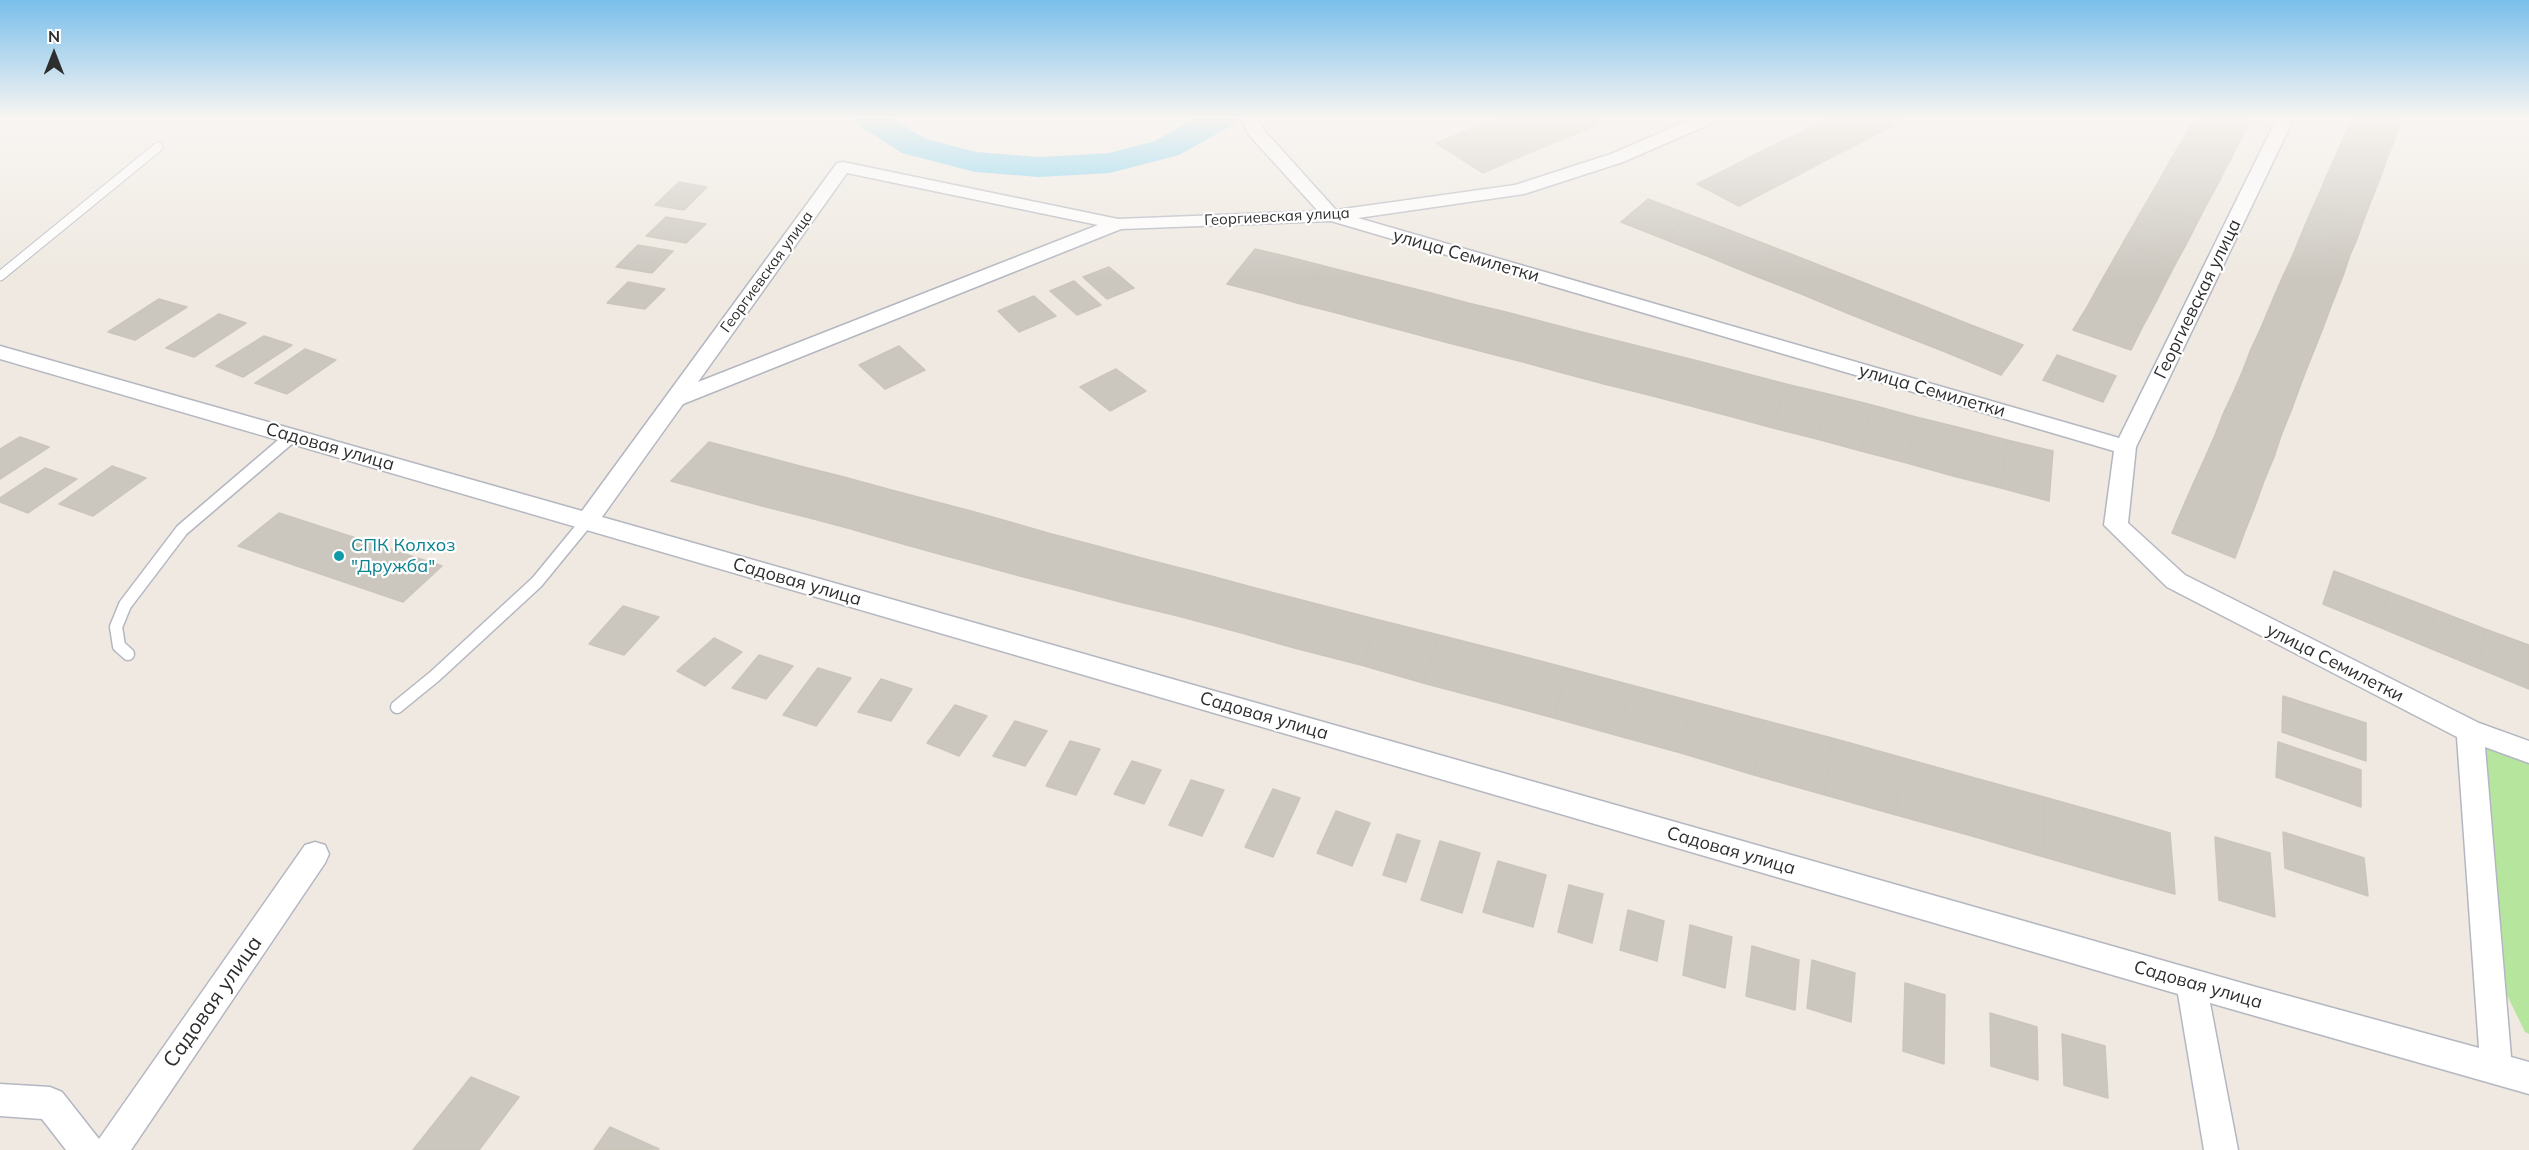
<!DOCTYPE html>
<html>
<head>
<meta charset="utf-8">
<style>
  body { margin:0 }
  #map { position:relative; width:2529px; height:1150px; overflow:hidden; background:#efe9e1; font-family:Mulish,sans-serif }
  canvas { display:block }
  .north { position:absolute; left:24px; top:24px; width:60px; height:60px; -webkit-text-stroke:4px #fff; paint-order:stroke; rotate:0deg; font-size:16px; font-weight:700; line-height:24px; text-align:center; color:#2e2e2e }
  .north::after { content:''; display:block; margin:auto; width:21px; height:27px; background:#2e2e2e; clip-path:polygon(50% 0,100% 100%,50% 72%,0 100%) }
</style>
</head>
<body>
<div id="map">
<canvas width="2529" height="1150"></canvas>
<div class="north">N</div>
</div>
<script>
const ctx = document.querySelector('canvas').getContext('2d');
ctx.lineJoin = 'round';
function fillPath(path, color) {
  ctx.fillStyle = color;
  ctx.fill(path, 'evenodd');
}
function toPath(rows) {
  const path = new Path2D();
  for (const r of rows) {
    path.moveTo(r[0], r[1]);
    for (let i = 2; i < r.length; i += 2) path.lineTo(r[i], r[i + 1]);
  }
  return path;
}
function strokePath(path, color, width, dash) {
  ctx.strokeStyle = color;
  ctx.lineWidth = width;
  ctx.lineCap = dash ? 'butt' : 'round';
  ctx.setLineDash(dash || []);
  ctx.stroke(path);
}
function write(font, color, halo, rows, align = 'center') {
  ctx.font = font + ' Mulish,sans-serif';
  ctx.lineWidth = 4.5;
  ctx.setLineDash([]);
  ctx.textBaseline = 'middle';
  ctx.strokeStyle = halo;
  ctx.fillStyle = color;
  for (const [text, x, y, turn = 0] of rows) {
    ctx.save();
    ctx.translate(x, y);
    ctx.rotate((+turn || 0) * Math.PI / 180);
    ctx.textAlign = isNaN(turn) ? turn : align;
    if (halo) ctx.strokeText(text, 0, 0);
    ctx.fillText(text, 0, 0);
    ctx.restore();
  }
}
fillPath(toPath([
  [2476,741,2529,747,2529,1034,2525,1032,2504,989]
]), '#b6e59e');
fillPath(toPath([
  [853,118,892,118,926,139,976,152,1039,157,1109,153,1155,141,1194,118,1238,118,1233,125,1179,155,1110,173,1039,177,975,172,902,153,858,125,853,118]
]), '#75cff0');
const building = toPath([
  [1497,118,1520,118,1558,141,1534,151,1486,123,1497,118],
  [1520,118,1561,118,1582,131,1558,141,1520,118],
  [1561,118,1602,118,1606,121,1582,131,1561,118],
  [1827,118,1871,118,1890,127,1862,142,1820,122,1827,118],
  [1871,118,1907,118,1890,127,1871,118],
  [2195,118,2244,132,2236,149,2186,134,2195,118],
  [2195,118,2252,118,2244,132,2195,118],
  [2351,118,2399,118,2402,119,2397,133,2351,120,2351,118],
  [2351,120,2397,133,2392,147,2345,134,2351,120],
  [1820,122,1862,142,1832,157,1791,137,1820,122],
  [1486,123,1534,151,1508,162,1461,133,1486,123],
  [1461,133,1508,162,1483,173,1436,143,1461,133],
  [2186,134,2236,149,2227,166,2176,151,2186,134],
  [2345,134,2392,147,2386,161,2339,148,2345,134],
  [1791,137,1832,157,1802,173,1760,152,1791,137],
  [2339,148,2386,161,2381,176,2333,162,2339,148],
  [2176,151,2227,166,2218,184,2166,168,2176,151],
  [1760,152,1802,173,1771,189,1729,168,1760,152],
  [2333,162,2381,176,2375,191,2326,177,2333,162],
  [1729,168,1771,189,1739,206,1697,184,1729,168],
  [2166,168,2218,184,2208,202,2156,186,2166,168],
  [2326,177,2375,191,2369,206,2320,192,2326,177],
  [679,182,707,187,684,210,655,205,679,182],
  [2156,186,2208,202,2198,221,2145,205,2156,186],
  [2320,192,2369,206,2363,222,2313,207,2320,192],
  [1648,199,1690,215,1664,239,1621,222,1648,199],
  [2145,205,2198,221,2188,241,2134,224,2145,205],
  [2313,207,2363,222,2357,239,2306,223,2313,207],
  [1690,215,1734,232,1707,256,1664,239,1690,215],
  [666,217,706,224,686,243,646,236,666,217],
  [2306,223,2357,239,2350,255,2299,240,2306,223],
  [2134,224,2188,241,2177,261,2123,243,2134,224],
  [1734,232,1778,249,1753,275,1707,256,1734,232],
  [2299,240,2350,255,2344,273,2292,257,2299,240],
  [2123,243,2177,261,2166,282,2111,264,2123,243],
  [638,245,673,251,652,273,616,267,638,245],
  [1255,249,1289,257,1262,293,1227,284,1255,249],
  [1778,249,1824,267,1799,293,1753,275,1778,249],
  [1289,257,1324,266,1297,303,1262,293,1289,257],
  [2292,257,2344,273,2337,291,2284,274,2292,257],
  [2111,264,2166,282,2155,304,2099,285,2111,264],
  [1324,266,1359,275,1333,312,1297,303,1324,266],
  [1109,267,1134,288,1107,299,1083,277,1109,267],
  [1824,267,1872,286,1847,313,1799,293,1824,267],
  [2284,274,2337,291,2330,309,2276,292,2284,274],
  [1359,275,1395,284,1370,322,1333,312,1359,275],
  [1074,281,1101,305,1077,315,1050,291,1074,281],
  [628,282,665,289,645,309,607,303,628,282],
  [1395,284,1431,293,1408,332,1370,322,1395,284],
  [2099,285,2155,304,2143,326,2087,307,2099,285],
  [1872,286,1921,305,1897,333,1847,313,1872,286],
  [2276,292,2330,309,2323,328,2268,311,2276,292],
  [1431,293,1468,303,1445,342,1408,332,1431,293],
  [1034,296,1056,316,1019,332,998,311,1034,296],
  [159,299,187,307,135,340,108,332,159,299],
  [1468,303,1506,312,1484,352,1445,342,1468,303],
  [1921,305,1971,325,1948,353,1897,333,1921,305],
  [2087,307,2143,326,2131,350,2073,330,2087,307],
  [2268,311,2323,328,2315,348,2260,330,2268,311],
  [1506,312,1544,322,1523,362,1484,352,1506,312],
  [219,314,246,323,194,357,166,348,219,314],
  [1544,322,1582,332,1563,373,1523,362,1544,322],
  [1971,325,2023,345,2001,375,1948,353,1971,325],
  [2260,330,2315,348,2307,368,2251,349,2260,330],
  [1582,332,1622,342,1604,384,1563,373,1582,332],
  [264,336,292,345,243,377,216,366,264,336],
  [1622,342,1662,352,1645,394,1604,384,1622,342],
  [899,346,925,370,885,389,859,365,899,346],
  [305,349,336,360,287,394,255,383,305,349],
  [2251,349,2307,368,2299,389,2243,370,2251,349],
  [1662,352,1702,362,1687,405,1645,394,1662,352],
  [2057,355,2116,376,2103,402,2043,380,2057,355],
  [1702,362,1744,373,1729,416,1687,405,1702,362],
  [1116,369,1146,391,1110,411,1080,387,1116,369],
  [2243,370,2299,389,2291,411,2234,391,2243,370],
  [1744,373,1786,384,1773,428,1729,416,1744,373],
  [1786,384,1828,394,1817,439,1773,428,1786,384],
  [2234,391,2291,411,2282,433,2224,412,2234,391],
  [1828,394,1872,405,1861,451,1817,439,1828,394],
  [1872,405,1916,417,1907,463,1861,451,1872,405],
  [2224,412,2282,433,2274,457,2215,435,2224,412],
  [1916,417,1961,428,1953,476,1907,463,1916,417],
  [1961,428,2007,440,2001,488,1953,476,1961,428],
  [2215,435,2274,457,2264,481,2205,458,2215,435],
  [20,437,49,447,0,479,0,449,20,437],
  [2007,440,2053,451,2049,501,2001,488,2007,440],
  [709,442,755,454,718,494,671,481,709,442],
  [755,454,800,466,766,507,718,494,755,454],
  [2205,458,2264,481,2255,506,2194,482,2205,458],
  [112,466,146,478,93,516,59,504,112,466],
  [800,466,844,477,810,518,766,507,800,466],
  [45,468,77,479,28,513,0,502,0,498,45,468],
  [844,477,884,488,851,529,810,518,844,477],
  [2194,482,2255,506,2245,531,2183,507,2194,482],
  [884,488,929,500,896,542,851,529,884,488],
  [929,500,971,511,939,554,896,542,929,500],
  [2183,507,2245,531,2235,558,2172,533,2183,507],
  [971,511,1010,522,980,565,939,554,971,511],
  [279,513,442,566,403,602,238,546,279,513],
  [1010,522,1048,533,1020,576,980,565,1010,522],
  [1048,533,1097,546,1071,589,1020,576,1048,533],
  [1097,546,1149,560,1124,603,1071,589,1097,546],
  [1149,560,1200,573,1178,616,1124,603,1149,560],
  [2334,571,2389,592,2379,627,2323,604,2334,571],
  [1200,573,1259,589,1238,632,1178,616,1200,573],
  [1259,589,1317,604,1298,649,1238,632,1259,589],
  [2389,592,2436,610,2427,647,2379,627,2389,592],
  [1317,604,1379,620,1361,665,1298,649,1317,604],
  [623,606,659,617,624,655,589,644,623,606],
  [2436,610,2485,629,2478,668,2427,647,2436,610],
  [1379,620,1439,635,1423,683,1361,665,1379,620],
  [2485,629,2529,645,2529,689,2478,668,2485,629],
  [1439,635,1506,652,1491,701,1423,683,1439,635],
  [714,638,742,652,705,686,677,671,714,638],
  [1506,652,1567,668,1554,718,1491,701,1506,652],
  [759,655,793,666,766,699,732,688,759,655],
  [818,668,851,678,816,726,783,715,818,668],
  [1567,668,1631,685,1619,736,1554,718,1567,668],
  [881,679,912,689,891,721,858,712,881,679],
  [1631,685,1691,701,1681,753,1619,736,1631,685],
  [2283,696,2366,723,2366,761,2282,732,2283,696],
  [1691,701,1763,720,1754,775,1681,753,1691,701],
  [955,705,987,716,959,756,927,743,955,705],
  [1763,720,1832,738,1825,795,1754,775,1763,720],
  [1015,721,1047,731,1025,766,993,756,1015,721],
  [1832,738,1900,757,1896,815,1825,795,1832,738],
  [1070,741,1100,749,1076,795,1046,786,1070,741],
  [2278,742,2361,770,2361,807,2276,777,2278,742],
  [1900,757,1975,778,1972,836,1896,815,1900,757],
  [1132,761,1161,770,1144,804,1114,794,1132,761],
  [1975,778,2044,797,2044,857,1972,836,1975,778],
  [1191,780,1224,790,1202,836,1169,825,1191,780],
  [1273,789,1300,798,1273,857,1245,847,1273,789],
  [2044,797,2108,815,2110,876,2044,857,2044,797],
  [1336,811,1370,823,1352,866,1317,853,1336,811],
  [2108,815,2170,833,2175,894,2110,876,2108,815],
  [2283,832,2364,858,2368,896,2285,868,2283,832],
  [1397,834,1420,841,1406,882,1383,875,1397,834],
  [2215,837,2270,853,2275,917,2219,900,2215,837],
  [1440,841,1480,853,1462,913,1421,900,1440,841],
  [1498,861,1546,875,1533,927,1483,912,1498,861],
  [1569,885,1603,894,1592,943,1558,932,1569,885],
  [1628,910,1664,921,1657,961,1620,950,1628,910],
  [1690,925,1732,937,1725,988,1683,975,1690,925],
  [1752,946,1799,960,1795,1010,1746,996,1752,946],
  [1812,960,1855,973,1851,1022,1807,1008,1812,960],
  [1905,983,1945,995,1944,1064,1903,1051,1905,983],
  [1990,1013,2037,1027,2038,1080,1991,1066,1990,1013],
  [2062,1034,2105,1046,2108,1098,2064,1085,2062,1034],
  [471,1077,519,1097,479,1150,413,1150,471,1077],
  [610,1127,659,1149,594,1150,610,1127]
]);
fillPath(building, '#cbc7bf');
strokePath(building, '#cbc5ba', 1.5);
const serviceFar1 = toPath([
  [0,276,158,147]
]);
const service = toPath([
  [128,654,119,646,116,627,125,605,182,530,292,436],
  [397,707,435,676,537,582,587,521]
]);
const minor = toPath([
  [1241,118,1258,118,1263,129,1336,210,1515,185,1611,154,1694,118,1717,118,1715,122,1623,162,1524,194,1358,218,2119,438,2277,118,2294,118,2136,447,2128,523,2185,575,2479,723,2529,741,2529,763,2485,747,2511,1057,2529,1062,2529,1094,2210,1003,2238,1150,2204,1150,2178,994,0,359,0,346,582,511,837,163,843,162,1118,219,1318,211,1249,135,1241,118],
  [847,173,1098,225,698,382,847,173],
  [1331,221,2114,451,2104,525,2167,587,2457,737,2479,1048,2256,987,602,517,683,404,1121,229,1331,221],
  [315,842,325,845,329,854,325,863,131,1150,66,1150,42,1119,0,1116,0,1084,50,1087,62,1092,99,1139,305,845,315,842]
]);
strokePath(serviceFar1, '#b4b7c1', 11);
strokePath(service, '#b4b7c1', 15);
strokePath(minor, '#b4b7c1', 3);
strokePath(serviceFar1, '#fff', 9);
strokePath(service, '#fff', 12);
fillPath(minor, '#fff');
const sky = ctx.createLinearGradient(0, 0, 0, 279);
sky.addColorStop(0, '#7abfeb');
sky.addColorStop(0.42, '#f8f5f2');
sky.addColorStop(1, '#f8f5f200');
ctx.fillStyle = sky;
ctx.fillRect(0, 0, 2529, 279);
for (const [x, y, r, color] of [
  [339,556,6,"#0f9aa8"]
]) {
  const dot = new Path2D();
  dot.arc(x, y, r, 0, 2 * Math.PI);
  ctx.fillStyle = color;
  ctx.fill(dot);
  strokePath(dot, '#fff', 2);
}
write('15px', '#2e2e2e', '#fff', [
  ["Георгиевская улица",1277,217,-3],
  ["Георгиевская улица",767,272,-54]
]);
write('18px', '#2e2e2e', '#fff', [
  ["улица Семилетки",1466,256,16],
  ["Георгиевская улица",2198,299,-64],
  ["улица Семилетки",1932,391,16],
  ["Садовая улица",330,447,16],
  ["Садовая улица",797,582,16],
  ["улица Семилетки",2335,663,27],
  ["Садовая улица",1264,716,16],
  ["Садовая улица",1731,851,16],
  ["Садовая улица",2198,985,16]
]);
write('18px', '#0d838f', '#fff', [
  ["СПК Колхоз",351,546],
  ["\"Дружба\"",351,567]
], 'left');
write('21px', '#2e2e2e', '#fff', [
  ["Садовая улица",213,1002,-55]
]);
</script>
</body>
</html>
